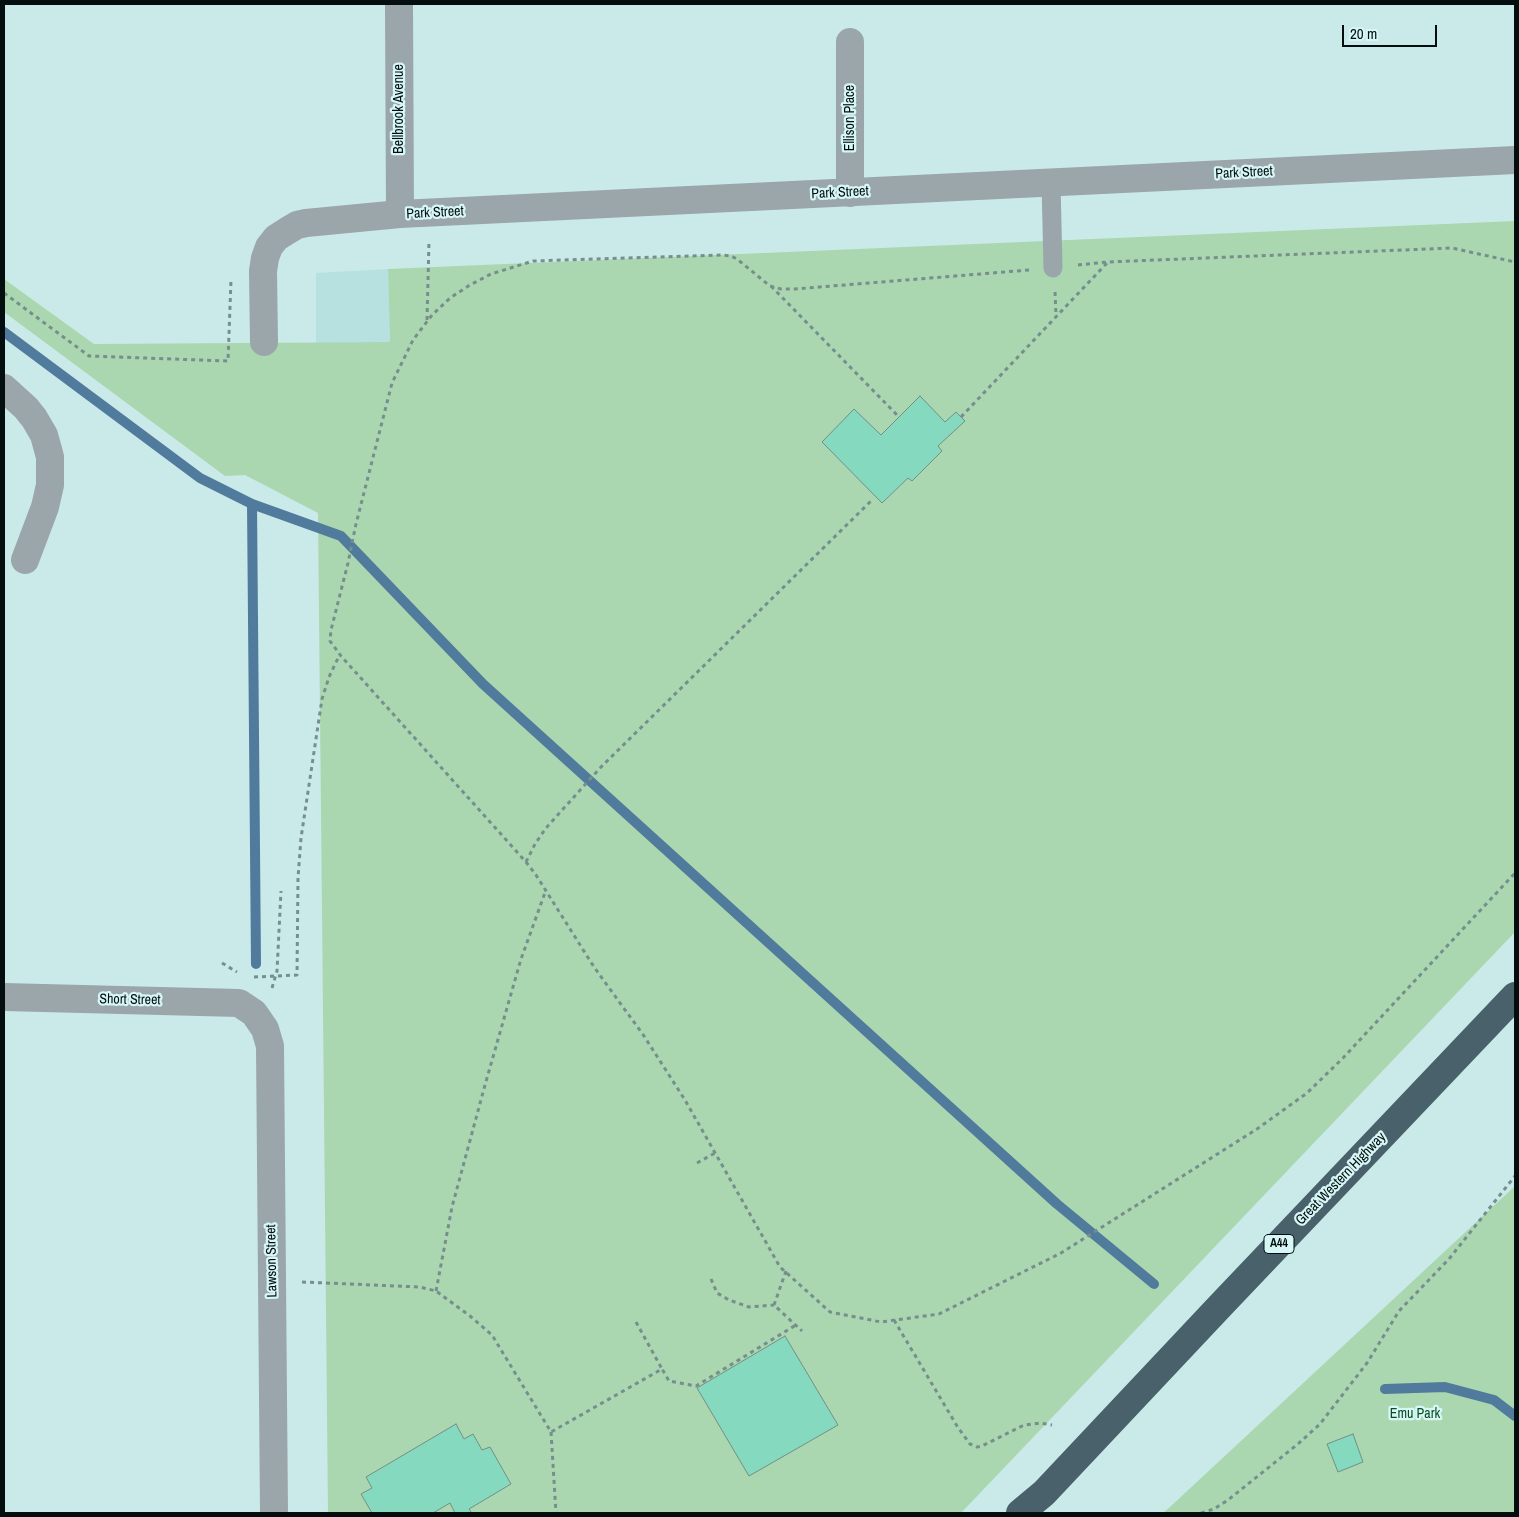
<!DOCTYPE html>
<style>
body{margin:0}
#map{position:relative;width:1519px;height:1517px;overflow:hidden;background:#caeaea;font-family:"Archivo Narrow",sans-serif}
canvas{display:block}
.frame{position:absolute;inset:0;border:5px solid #040e0e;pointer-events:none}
.scale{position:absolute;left:1342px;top:25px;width:95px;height:22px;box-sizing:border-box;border:2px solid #040e0e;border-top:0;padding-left:6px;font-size:15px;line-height:18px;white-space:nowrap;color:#040e0e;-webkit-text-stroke:4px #d7f7f7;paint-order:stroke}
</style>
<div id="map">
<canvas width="1519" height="1517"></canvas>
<div class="frame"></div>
<div class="scale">20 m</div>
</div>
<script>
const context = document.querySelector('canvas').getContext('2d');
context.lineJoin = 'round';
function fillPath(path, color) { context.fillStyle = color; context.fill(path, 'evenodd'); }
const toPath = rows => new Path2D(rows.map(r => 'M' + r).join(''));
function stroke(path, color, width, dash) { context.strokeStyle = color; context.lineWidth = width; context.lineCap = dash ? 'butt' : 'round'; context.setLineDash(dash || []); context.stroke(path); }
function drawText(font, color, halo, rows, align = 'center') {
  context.font = font + ' "Archivo Narrow",sans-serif'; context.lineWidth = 4.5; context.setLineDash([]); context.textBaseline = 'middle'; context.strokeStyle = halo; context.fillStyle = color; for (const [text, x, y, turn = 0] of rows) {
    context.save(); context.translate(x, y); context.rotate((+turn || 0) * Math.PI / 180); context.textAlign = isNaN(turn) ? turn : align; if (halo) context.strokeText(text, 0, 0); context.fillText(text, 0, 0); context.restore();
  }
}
fillPath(toPath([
 [388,269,390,342,316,344,316,273]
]), '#b7e0e0');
fillPath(toPath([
 [1515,221,1515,932,961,1513,328,1513,318,513,245,475,225,476,4,312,4,279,94,344,390,342,388,269],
 [1515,1186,1515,1513,1163,1513,1171,1506]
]), '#aad7b0');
stroke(toPath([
 [4,332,200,478,252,504,341,536,483,684,1057,1204,1154,1284],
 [252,504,256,964],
 [1385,1389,1445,1387,1494,1400,1515,1416]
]), '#507b9c', 10);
const building = toPath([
 [920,396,945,422,956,412,965,421,938,446,942,451,912,481,908,478,882,503,822,442,854,409,881,435,920,396],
 [785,1336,838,1425,749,1476,697,1388,785,1336],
 [456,1424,464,1439,473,1434,482,1450,490,1447,511,1484,469,1509,471,1512,470,1513,455,1513,450,1503,433,1513,372,1513,361,1494,372,1488,366,1477,456,1424],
 [1353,1434,1363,1462,1338,1472,1327,1444,1353,1434]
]);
fillPath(building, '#84d9bf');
stroke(building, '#758f86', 1);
stroke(toPath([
 [1078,265,1107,262,1452,248,1515,262],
 [1029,270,795,289,781,289,770,286,737,259,731,256,721,255,533,261,491,274,470,285,450,298,432,315,413,340,392,383,356,524,348,563,331,630,330,641,341,656,526,862,536,875,594,967,644,1036,685,1100,780,1267,830,1312,881,1322,939,1314,1061,1253,1257,1129,1307,1093,1343,1058,1515,873],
 [771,286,899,417],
 [1055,292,1056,315],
 [4,293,89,356,228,361,231,280],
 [427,320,429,241],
 [961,417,1107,263],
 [526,862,535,844,546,828,600,768,872,500],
 [222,963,237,972],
 [254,977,297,975,298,878,301,838,322,699,329,677,340,654],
 [272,988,277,971,281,891],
 [697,1163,715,1153],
 [786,1271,774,1305,802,1331],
 [711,1279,717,1293,729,1300,749,1307,774,1305],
 [302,1282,420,1287,436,1291,470,1316,492,1335,551,1432,662,1369,669,1381,696,1386,796,1325],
 [436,1291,452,1207,485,1085,521,959,546,890],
 [894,1320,957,1426,970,1444,977,1447,982,1446,1024,1425,1040,1423,1052,1425],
 [636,1322,662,1369],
 [551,1432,556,1513],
 [1201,1513,1214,1509,1228,1500,1298,1444,1320,1424,1367,1363,1399,1311,1449,1259,1515,1176]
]), '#778e8e', 3, [4, 4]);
stroke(toPath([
 [1051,182,1053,268]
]), '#9aa6aa', 19);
stroke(toPath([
 [399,4,400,214],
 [850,193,850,42],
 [264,342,263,271,265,258,269,247,276,238,287,231,297,225,306,223,400,214,1515,160],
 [4,388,26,408,34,418,44,435,50,457,50,485,45,507,25,560],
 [4,997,239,1003,254,1013,265,1029,270,1046,274,1513]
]), '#9aa6aa', 28);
stroke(toPath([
 [1020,1513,1044,1493,1220,1306,1515,996]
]), '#48616a', 28);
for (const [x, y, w] of [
 [1279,1244,30]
]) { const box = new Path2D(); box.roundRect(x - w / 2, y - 9.5, w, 19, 4); context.fillStyle = '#d7f7f7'; context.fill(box); stroke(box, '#040e0e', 1); }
drawText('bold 12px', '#040e0e', null, [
 ["A44",1279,1244]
]);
drawText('14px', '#040e0e', '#d7f7f7', [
 ["Bellbrook Avenue",399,109,-90],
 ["Ellison Place",850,118,-90],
 ["Park Street",1244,173,-3],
 ["Park Street",840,193,-3],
 ["Park Street",435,213,-3],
 ["Short Street",130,1000,1],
 ["Great Western Highway",1341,1179,-46],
 ["Lawson Street",272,1261,-91]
]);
drawText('14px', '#0b4c1f', '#d7f7f7', [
 ["Emu Park",1415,1414]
]);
</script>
